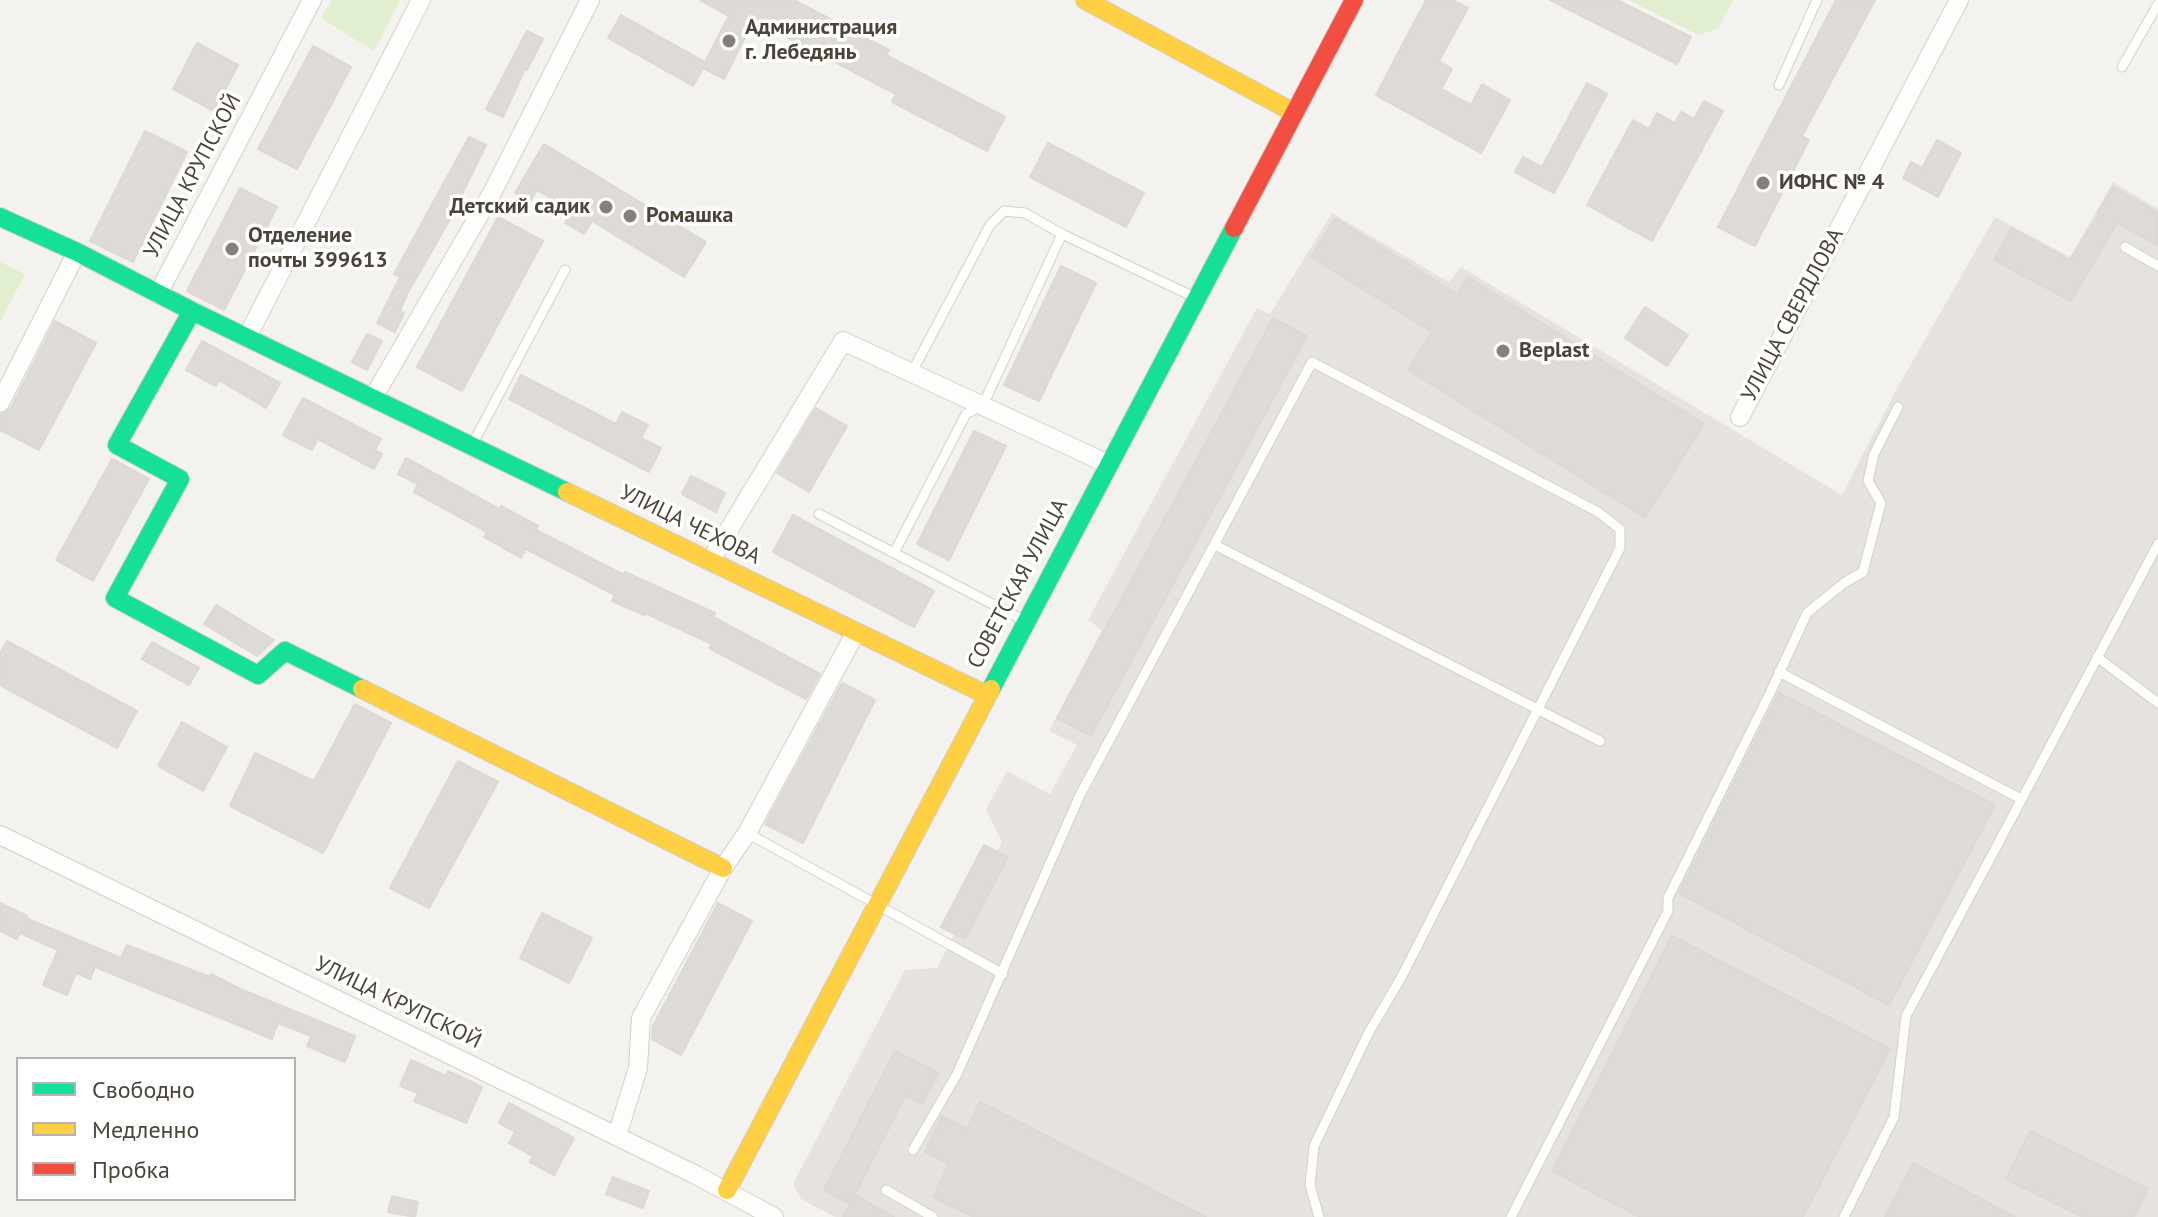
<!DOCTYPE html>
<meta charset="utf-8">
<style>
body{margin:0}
#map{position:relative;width:2158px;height:1217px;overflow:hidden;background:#f4f2ee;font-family:"PT Sans",sans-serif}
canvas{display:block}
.legend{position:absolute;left:16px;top:1057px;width:280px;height:144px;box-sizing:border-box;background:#fff;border:2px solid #b7b4b0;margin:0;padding:10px 14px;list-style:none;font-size:24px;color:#4b4439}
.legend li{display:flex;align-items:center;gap:16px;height:40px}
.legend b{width:40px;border:2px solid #b7b4b0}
</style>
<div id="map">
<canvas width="2158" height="1217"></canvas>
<ul class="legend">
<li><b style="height:10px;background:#16e098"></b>Свободно</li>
<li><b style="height:10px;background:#ffcf43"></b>Медленно</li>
<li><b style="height:10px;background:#f24e42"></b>Пробка</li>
</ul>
</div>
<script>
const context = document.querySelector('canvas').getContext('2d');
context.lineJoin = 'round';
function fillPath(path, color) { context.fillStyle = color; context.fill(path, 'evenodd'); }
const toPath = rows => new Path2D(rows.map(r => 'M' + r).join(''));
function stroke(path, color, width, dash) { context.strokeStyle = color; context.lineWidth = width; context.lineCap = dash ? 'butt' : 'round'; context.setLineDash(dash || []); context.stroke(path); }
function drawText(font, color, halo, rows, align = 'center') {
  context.font = font + ' "PT Sans",sans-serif'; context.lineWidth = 7; context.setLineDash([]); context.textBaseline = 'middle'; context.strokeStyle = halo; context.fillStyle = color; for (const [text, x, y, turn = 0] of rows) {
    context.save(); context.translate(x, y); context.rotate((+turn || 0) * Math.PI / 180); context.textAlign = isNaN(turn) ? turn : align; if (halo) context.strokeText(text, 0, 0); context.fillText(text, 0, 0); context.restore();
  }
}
fillPath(toPath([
 [2113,182,2158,209,2158,1217,835,1217,801,1199,793,1184,905,970,937,968,1002,842,986,810,1007,771,1050,794,1077,745,1049,731,1102,630,1088,620,1257,308,1270,314,1332,213,1449,282,1461,267,1842,495,1895,392,1995,217,2070,257]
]), '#e6e2de');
fillPath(toPath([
 [332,0,400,0,374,51,321,18],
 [1629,0,1733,0,1718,29,1698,35],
 [0,262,25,274,0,322]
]), '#e1eecf');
const building = toPath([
 [700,0,794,0,889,50,886,55,1005,117,987,151,892,102,896,94,754,20,724,79,703,68,693,86,608,38,621,15,705,62,729,16,700,0],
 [1426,0,1452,0,1468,8,1439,61,1452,69,1441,89,1471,105,1482,84,1510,100,1481,153,1376,95,1426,0],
 [1550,0,1617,0,1691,37,1677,64,1550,0],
 [1836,0,1875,0,1802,136,1809,140,1755,246,1718,227,1836,0],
 [527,31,543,39,527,70,525,69,503,117,486,109,527,31],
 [197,43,238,65,214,111,173,89,197,43],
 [313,46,351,67,297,169,258,149,313,46],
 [1587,83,1607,94,1554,193,1515,172,1523,157,1542,167,1587,83],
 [1704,101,1723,111,1652,241,1587,205,1633,120,1649,129,1657,113,1675,123,1681,112,1694,119,1704,101],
 [145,131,187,152,133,262,90,241,145,131],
 [469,137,486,145,449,221,407,294,400,311,404,313,395,332,377,323,400,277,394,274,469,137],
 [1937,140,1961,153,1938,197,1903,178,1911,162,1922,168,1937,140],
 [1048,143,1144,193,1126,227,1030,177,1048,143],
 [544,144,706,242,684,277,592,221,584,234,565,223,572,211,537,190,530,202,515,193,544,144],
 [2113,187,2158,213,2158,246,2117,223,2071,301,1994,260,2011,228,2070,260,2100,213,2098,212,2113,187],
 [240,188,277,207,224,310,187,291,240,188],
 [498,217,543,241,462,391,417,367,498,217],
 [1335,218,1457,294,1468,277,1704,424,1645,518,1408,370,1432,332,1311,257,1335,218],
 [1061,266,1096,283,1039,401,1004,385,1061,266],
 [1645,307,1688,335,1667,366,1625,338,1645,307],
 [1273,318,1307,336,1091,736,1057,718,1273,318],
 [55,321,96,343,39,450,0,430,0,415,11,408,55,321],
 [367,334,382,341,367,370,352,362,367,334],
 [202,341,280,383,266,408,219,380,216,386,186,370,202,341],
 [521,375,616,424,622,412,648,425,641,438,661,448,649,472,509,399,521,375],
 [303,398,381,439,375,450,382,454,374,469,318,439,312,450,283,435,303,398],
 [816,408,847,426,809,492,777,473,816,408],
 [974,431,1006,446,949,560,917,544,974,431],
 [406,458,499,509,501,506,538,526,536,530,624,575,625,572,715,613,713,617,820,674,806,699,709,648,712,644,645,613,644,615,612,601,615,595,526,549,521,558,484,537,487,532,414,492,418,484,398,474,406,458],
 [112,459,149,479,93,581,56,560,112,459],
 [691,476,725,493,716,512,682,494,691,476],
 [793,515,934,591,914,627,773,552,793,515],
 [216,605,274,640,257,656,204,624,216,605],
 [7,641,137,711,117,748,0,685,0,653,7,641],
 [152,642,199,668,189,685,142,659,152,642],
 [842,683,875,700,803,843,765,824,842,683],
 [1779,693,1995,805,1889,1005,1679,893,1779,693],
 [355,704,391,723,323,853,230,806,255,753,314,781,355,704],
 [182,722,227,747,203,791,158,766,182,722],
 [458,761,498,782,429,908,390,888,458,761],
 [984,845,1008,857,965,939,941,927,984,845],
 [0,903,27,916,26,918,121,958,127,945,210,977,211,974,238,988,355,1036,345,1062,307,1046,311,1036,278,1023,272,1039,95,967,90,979,76,973,67,995,43,985,58,950,20,933,17,939,0,931,0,903],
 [718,903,752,921,681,1055,652,1039,653,1026,718,903],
 [542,913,592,938,569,983,520,958,542,913],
 [1672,936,1890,1049,1803,1217,1640,1217,1552,1171,1672,936],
 [895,1051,938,1073,922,1104,905,1096,850,1204,824,1190,895,1051],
 [411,1060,446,1076,448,1071,482,1087,466,1123,414,1101,418,1093,400,1086,411,1060],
 [980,1102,1206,1217,973,1217,933,1197,949,1164,925,1152,942,1116,967,1129,980,1102],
 [509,1103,574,1138,554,1175,530,1162,533,1156,509,1143,515,1132,499,1123,509,1103],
 [2030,1131,2148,1189,2134,1217,2083,1217,2006,1179,2030,1131],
 [1913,1163,2015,1217,1885,1217,1913,1163],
 [613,1177,649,1191,643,1208,606,1194,613,1177],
 [855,1195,894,1217,843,1217,855,1195],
 [392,1196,418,1202,415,1217,388,1212,392,1196]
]);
fillPath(building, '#dedbd6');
stroke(building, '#dcd9d4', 2);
const lane = toPath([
 [2122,67,2158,4],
 [1779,85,1817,0],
 [2125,247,2158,266],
 [912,372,990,225,1004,211,1025,213,1062,234,1196,298],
 [473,443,565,270],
 [819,514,1025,621],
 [1215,545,1600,741],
 [894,553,966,414,983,405,1062,234],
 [2097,657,2158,703],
 [1779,672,2021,799],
 [747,833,1003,974],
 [913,1150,957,1074,1080,795,1312,362,1598,512,1620,529,1620,548,1402,976,1369,1032,1314,1146,1310,1185,1319,1217],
 [886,1190,933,1217],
 [1511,1217,1668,911,1668,898,1772,689,1807,613,1844,583,1863,572,1881,503,1868,481,1874,454,1898,407],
 [1844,1217,1894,1117,1906,1016,2158,544]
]);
const street = toPath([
 [158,294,312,0],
 [247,337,421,0],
 [373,398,493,191,590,0],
 [0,403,77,252],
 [1740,417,1959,0],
 [710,561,843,341,1108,464],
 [0,835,696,1175,774,1217],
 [617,1136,638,1068,641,1018,723,868,747,833,856,632]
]);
const fast = toPath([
 [0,217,77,252,192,311,567,492],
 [192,311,117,445,180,479,115,598,258,675,285,651,362,689],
 [991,689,1234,228]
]);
const slow = toPath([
 [1085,0,1293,112],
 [567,492,987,695],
 [362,689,723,868],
 [727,1190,991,689]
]);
const jam = toPath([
 [1234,228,1354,0]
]);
stroke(lane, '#d2d0cb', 11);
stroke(street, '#d2d0cb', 20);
stroke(fast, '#d3cfc5', 20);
stroke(slow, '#d3cfc5', 20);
stroke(jam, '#d3cfc5', 20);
stroke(lane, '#fdfdfc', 9);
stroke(street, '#fdfdfc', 18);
stroke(fast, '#16e098', 18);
stroke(slow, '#ffcf43', 18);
stroke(jam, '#f24e42', 18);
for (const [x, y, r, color] of [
 [729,41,8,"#868178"],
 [1763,183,8,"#868178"],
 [606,207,8,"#868178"],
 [630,216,8,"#868178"],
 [232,249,8,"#868178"],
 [1503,351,8,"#868178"]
]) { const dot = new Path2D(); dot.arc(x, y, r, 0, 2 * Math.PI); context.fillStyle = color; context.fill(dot); stroke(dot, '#fff', 3); }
drawText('bold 22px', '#4b4439', '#fff', [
 ["Администрация",745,28],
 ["г. Лебедянь",745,53],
 ["ИФНС № 4",1779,183],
 ["Детский садик",590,207,"right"],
 ["Ромашка",646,216],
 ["Отделение",248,236],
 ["почты 399613",248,261],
 ["Beplast",1519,351]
], 'left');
drawText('22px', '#4b4439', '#fff', [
 ["УЛИЦА КРУПСКОЙ",193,176,-62],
 ["УЛИЦА СВЕРДЛОВА",1793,315,-62],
 ["УЛИЦА ЧЕХОВА",690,525,26],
 ["СОВЕТСКАЯ УЛИЦА",1018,584,-62],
 ["УЛИЦА КРУПСКОЙ",398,1003,26]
]);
</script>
